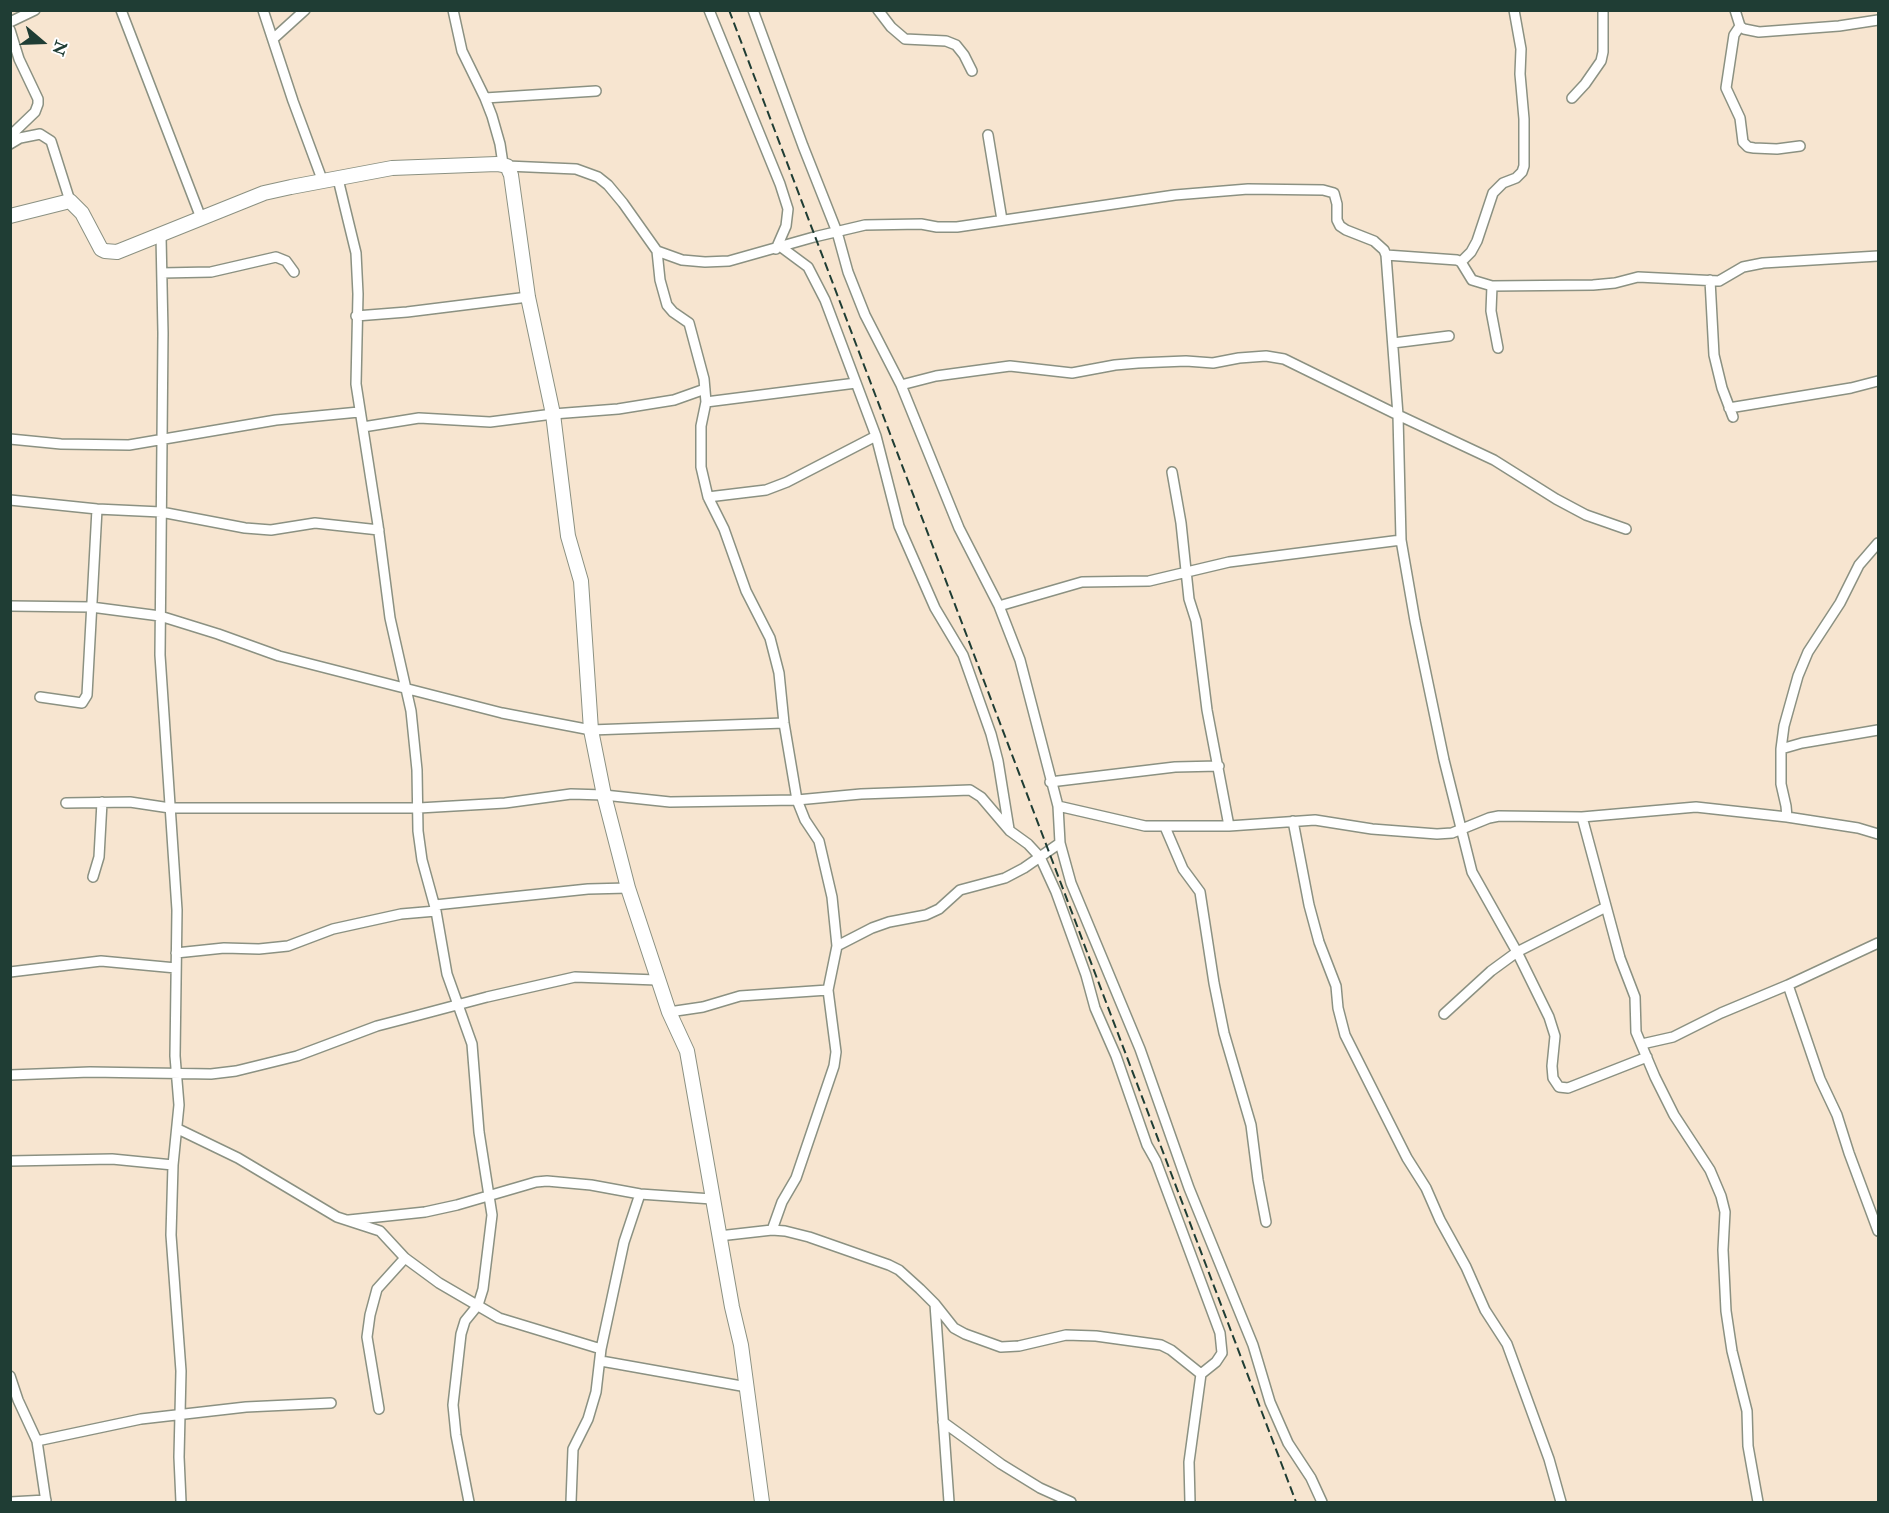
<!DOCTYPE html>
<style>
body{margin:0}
#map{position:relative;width:1889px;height:1513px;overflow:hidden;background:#f7e5d0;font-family:"IM FELL Double Pica",serif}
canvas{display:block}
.frame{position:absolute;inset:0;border:12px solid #1f3d34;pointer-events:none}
.north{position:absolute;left:12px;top:12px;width:60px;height:60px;-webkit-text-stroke:4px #fff;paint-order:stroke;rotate:109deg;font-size:16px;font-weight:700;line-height:24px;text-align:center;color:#1f3d34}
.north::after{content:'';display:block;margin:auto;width:21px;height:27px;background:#1f3d34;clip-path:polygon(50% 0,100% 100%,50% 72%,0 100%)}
</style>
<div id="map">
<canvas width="1889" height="1513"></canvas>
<div class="frame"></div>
<div class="north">N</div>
</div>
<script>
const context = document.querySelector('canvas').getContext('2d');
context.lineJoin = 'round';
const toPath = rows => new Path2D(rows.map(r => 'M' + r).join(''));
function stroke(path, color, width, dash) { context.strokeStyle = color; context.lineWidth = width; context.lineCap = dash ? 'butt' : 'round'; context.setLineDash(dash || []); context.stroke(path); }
const street = toPath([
 [121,10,201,218],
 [263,10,293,101,323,182],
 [453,10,462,51,485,98,492,116,500,144,503,164],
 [709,10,780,184,788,209,786,226,776,249],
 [753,10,803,146,837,232,848,272,865,315,901,385,959,528,999,606,1020,660,1058,806,1060,843,1071,883,1140,1049,1189,1188,1253,1345,1270,1402,1288,1443,1311,1478,1322,1502],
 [878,10,891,27,905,39,946,41,956,45,964,55,972,71],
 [1735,10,1740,26,1744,29,1759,32,1839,26,1878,20],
 [10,22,35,10],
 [1740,26,1734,35,1726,88,1740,118,1743,142,1748,147,1754,148,1777,149,1800,146],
 [10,30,19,59,38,99,38,104,35,112,10,136],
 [273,39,305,10],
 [485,98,596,91],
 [1572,98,1585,84,1601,61,1603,52,1603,10],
 [988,135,1002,220],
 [10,144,20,138,40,134,51,141,70,201],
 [507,166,576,169,598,177,608,185,623,203,657,251,682,260,705,262,729,261,814,237,865,225,921,224,937,227,957,227,1175,195,1248,189,1323,190,1334,193,1337,204,1337,220,1340,226,1346,230,1374,241,1384,250,1386,255,1398,415,1401,540,1415,621,1444,760,1472,872,1517,952,1549,1017,1555,1036,1552,1066,1553,1078,1559,1087,1568,1088,1647,1057],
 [338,179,356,253,358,294,356,384,378,525,390,618,411,711,417,770,418,831,422,860,436,911,447,974,472,1044,479,1132,492,1215,483,1289,478,1305,465,1321,461,1334,453,1405,456,1435,469,1502],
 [161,236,163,333,160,655,177,910,175,1056,179,1105,173,1165,171,1235,181,1371,179,1457,181,1502],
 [781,247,808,267,825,300,876,436,899,526,935,608,963,655,991,734,998,761,1009,829],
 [657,251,660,280,667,305,673,312,689,323,704,379,706,402,701,426,701,467,708,497,724,529,746,591,770,638,779,673,784,723,797,800,805,820,819,841,832,897,837,946,828,990,836,1052,834,1066,796,1178,782,1202,772,1230],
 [1386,255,1457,260,1461,262,1472,280,1492,286,1593,285,1615,283,1638,277,1719,281,1743,267,1763,263,1878,256],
 [1461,262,1471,252,1477,241,1493,193,1503,183,1516,178,1522,172,1524,166,1524,119,1520,74,1521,49,1514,10],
 [162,273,211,272,276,257,286,261,294,272],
 [1710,280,1714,355,1722,388,1733,417],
 [1492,286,1491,311,1498,348],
 [356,316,407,312,528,297],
 [1393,343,1449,336],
 [901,385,936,376,1010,366,1072,373,1115,365,1138,363,1186,361,1213,363,1239,358,1266,356,1284,359,1398,415,1494,460,1556,499,1586,515,1626,529],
 [706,402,856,383],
 [1729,408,1851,388,1878,381],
 [363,427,419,418,490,422,553,414,618,409,674,400,705,389],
 [10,439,61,444,129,445,276,420,359,412],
 [1172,472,1181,523,1189,599,1196,621,1207,710,1229,826],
 [708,497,766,490,787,482,876,436],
 [10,500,97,509,161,512,245,528,271,530,315,523,379,530],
 [10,606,91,607,160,616,218,634,279,656,502,713,591,730,784,723],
 [999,606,1082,582,1149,581,1229,562,1401,540],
 [40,697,82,703,87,695,97,509],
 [1781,749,1802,743,1878,730],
 [1050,782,1175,767,1219,766],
 [66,803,130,802,170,808,419,808,505,803,571,794,604,795,670,802,797,800,861,794,970,790,981,797,1010,831,1028,844,1040,857,1056,892,1086,975,1095,1008,1116,1056,1147,1145,1156,1161,1220,1333,1222,1353,1216,1362,1201,1374],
 [1058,806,1145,826,1229,826,1315,820,1372,829,1437,834,1452,833,1489,818,1499,816,1582,817,1696,807,1787,817,1858,828,1878,834],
 [1582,817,1620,958,1635,997,1636,1032,1655,1077,1674,1115,1710,1170,1721,1196,1725,1212,1723,1250,1726,1311,1732,1351,1747,1411,1748,1446,1758,1502],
 [1787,817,1786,806,1781,784,1781,749,1784,726,1798,676,1808,652,1840,603,1859,565,1878,543],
 [1293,821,1309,905,1319,942,1336,986,1338,1008,1345,1035,1407,1158,1426,1188,1440,1220,1466,1267,1485,1310,1507,1344,1549,1459,1561,1502],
 [1165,827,1183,869,1200,892,1214,983,1224,1033,1251,1125,1258,1180,1266,1222],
 [93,877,99,857,102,802],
 [435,905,588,889,628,888],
 [837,946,872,928,889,922,926,915,939,909,960,890,1005,878,1024,868,1060,843],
 [176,953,224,948,259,949,288,946,333,929,401,914,436,911],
 [10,972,101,961,176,968],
 [1788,985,1820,1079,1837,1115,1849,1153,1878,1231],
 [669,1012,703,1007,740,996,828,990],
 [1444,1014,1491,971,1517,952,1606,907],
 [1642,1044,1673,1037,1721,1013,1788,985,1878,943],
 [10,1075,90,1072,211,1074,236,1071,297,1056,377,1026,404,1019,487,997,575,977,657,980],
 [178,1129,238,1158,337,1217,380,1231,405,1258,439,1283,499,1318,601,1349],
 [10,1161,112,1159,173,1165],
 [349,1220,425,1212,457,1205,536,1182,547,1181,591,1185,640,1194,712,1199],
 [719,1236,772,1230,785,1231,809,1237,889,1265,899,1270,920,1289,935,1304,954,1328,965,1334,1001,1347,1019,1346,1066,1335,1096,1336,1161,1345,1171,1350,1201,1374,1189,1462,1190,1502],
 [935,1304,949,1502],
 [601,1361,747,1387],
 [10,1376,18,1400,37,1441,46,1502],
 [379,1409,367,1337,370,1315,377,1289,405,1258],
 [943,1422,1001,1464,1040,1488,1071,1502],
 [37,1441,141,1419,246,1407,331,1403],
 [10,1502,46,1500],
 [571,1502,573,1449,588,1419,596,1392,601,1349,624,1242,640,1194]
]);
const secondary = toPath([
 [10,216,70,201,82,213,101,249,105,251,117,252,264,193,291,187,392,168,497,164,507,166,511,175,528,297,553,414,568,536,581,581,591,730,604,795,628,888,669,1012,687,1051,732,1307,741,1345,762,1502]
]);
stroke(street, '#8b9182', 12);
stroke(secondary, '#8b9182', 16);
stroke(street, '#fff', 9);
stroke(secondary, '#fff', 14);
stroke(toPath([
 [729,10,1296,1502]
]), '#1f3d34', 2, [9, 4.5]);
</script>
